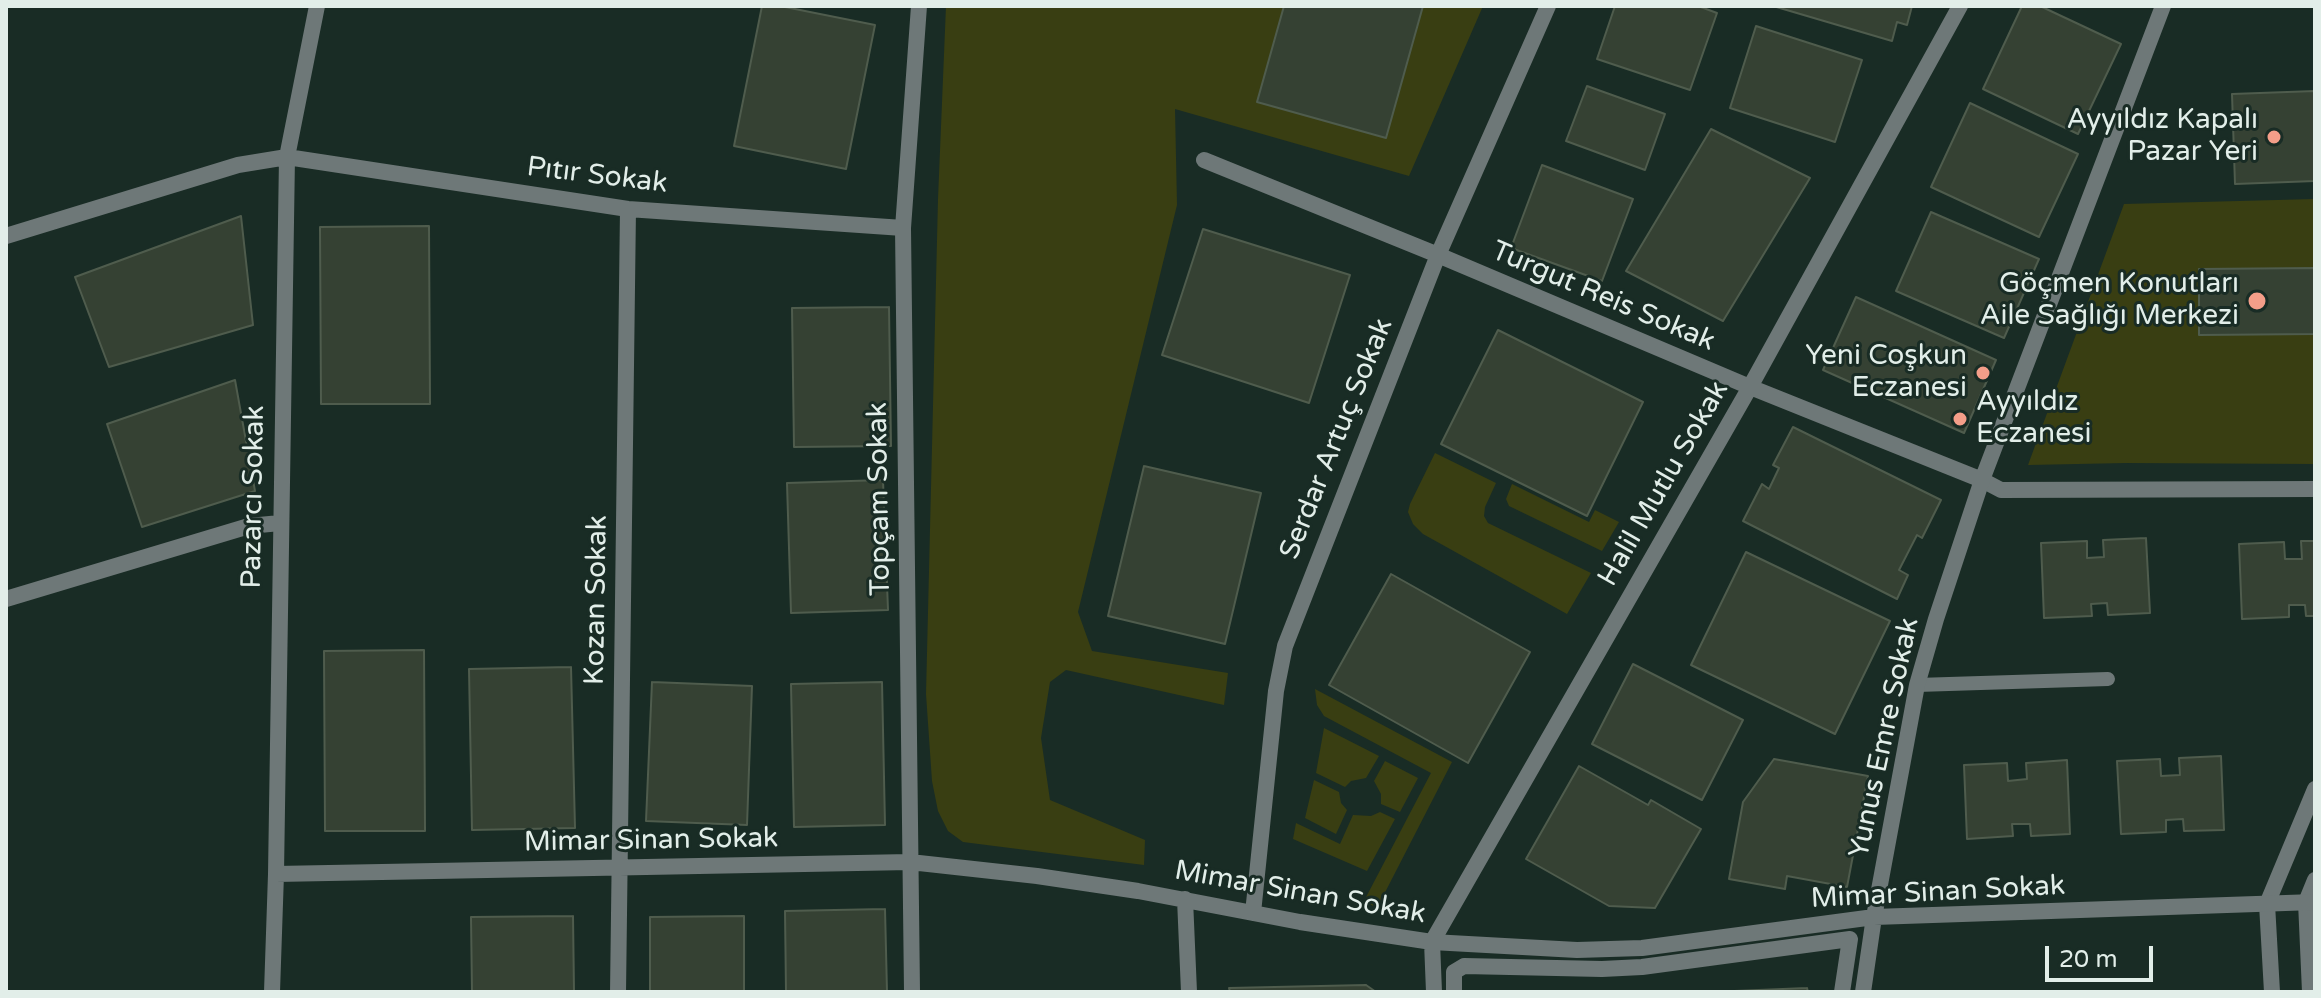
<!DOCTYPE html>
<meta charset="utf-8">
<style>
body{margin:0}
#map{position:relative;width:2321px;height:998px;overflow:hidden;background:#192c25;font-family:"Varela Round",sans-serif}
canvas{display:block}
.frame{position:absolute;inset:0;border:8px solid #e2eee9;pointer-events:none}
.scale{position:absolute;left:2045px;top:946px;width:108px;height:36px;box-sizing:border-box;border:4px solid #e2eee9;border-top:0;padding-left:10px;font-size:24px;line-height:28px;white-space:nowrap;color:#e2eee9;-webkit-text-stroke:6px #192c25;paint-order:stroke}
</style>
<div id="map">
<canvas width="2321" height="998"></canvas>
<div class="frame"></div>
<div class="scale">20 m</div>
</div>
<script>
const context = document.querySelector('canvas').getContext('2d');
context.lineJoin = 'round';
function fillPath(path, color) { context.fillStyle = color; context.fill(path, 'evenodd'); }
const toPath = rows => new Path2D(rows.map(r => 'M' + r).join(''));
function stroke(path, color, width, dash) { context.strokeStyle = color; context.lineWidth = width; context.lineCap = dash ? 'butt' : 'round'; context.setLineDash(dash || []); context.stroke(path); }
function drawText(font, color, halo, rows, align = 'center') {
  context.font = font + ' "Varela Round",sans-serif'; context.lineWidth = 6; context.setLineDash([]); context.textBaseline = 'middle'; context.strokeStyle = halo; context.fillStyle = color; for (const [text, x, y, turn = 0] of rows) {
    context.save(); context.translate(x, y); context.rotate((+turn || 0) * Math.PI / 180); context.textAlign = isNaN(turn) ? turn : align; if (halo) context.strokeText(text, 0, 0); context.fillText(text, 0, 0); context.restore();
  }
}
fillPath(toPath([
 [946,6,1483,6,1409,176,1175,109,1177,205,1078,612,1092,651,1228,673,1224,705,1066,670,1050,682,1041,738,1050,800,1145,840,1144,865,963,842,948,831,938,811,932,781,926,694,938,199],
 [2315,199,2315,464,2126,463,2028,465,2124,204],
 [1435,453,1496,483,1485,507,1484,516,1488,523,1591,573,1567,614,1423,534,1413,524,1408,512,1410,504],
 [1512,484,1589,522,1595,510,1619,522,1602,551,1509,506,1506,499],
 [1315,689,1452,762,1377,908,1364,901,1431,773,1324,716,1317,705],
 [1324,728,1379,756,1366,778,1351,781,1345,787,1316,773],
 [1385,761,1418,778,1400,812,1381,804,1381,794,1374,781],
 [1314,780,1339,792,1341,803,1347,810,1336,834,1305,818],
 [1380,812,1395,819,1367,871,1293,839,1296,823,1340,844,1353,815,1371,816]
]), '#393e12');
const building = toPath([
 [762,6,780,6,875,25,846,169,734,146,762,6],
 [1284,6,1423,6,1386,138,1257,102,1284,6],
 [1615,6,1698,6,1717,13,1690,90,1597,59,1615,6],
 [1773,6,1912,6,1907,25,1897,22,1892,41,1773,6],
 [2022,6,2040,6,2121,44,2078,134,1983,89,2022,6],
 [1756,26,1862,60,1835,142,1730,108,1756,26],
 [1587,86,1665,114,1645,170,1566,141,1587,86],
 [2315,91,2315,181,2235,184,2232,94,2315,91],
 [1970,103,2078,154,2039,237,1931,187,1970,103],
 [1711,129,1810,178,1723,321,1626,271,1711,129],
 [1542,165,1633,199,1602,281,1511,248,1542,165],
 [1931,212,2039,259,2004,338,1896,291,1931,212],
 [241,216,253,325,109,367,75,277,241,216],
 [429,226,430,404,321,404,320,227,429,226],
 [1203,229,1350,275,1309,403,1162,355,1203,229],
 [2315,268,2315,334,2199,335,2199,269,2315,268],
 [1856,297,1996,360,1964,433,1823,370,1856,297],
 [889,307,891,446,794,447,792,308,889,307],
 [1498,330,1643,402,1587,516,1441,444,1498,330],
 [235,380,255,491,142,527,107,424,235,380],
 [1793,427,1941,500,1922,538,1917,535,1899,570,1908,575,1897,599,1743,521,1762,484,1769,489,1779,468,1773,465,1793,427],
 [1144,466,1261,493,1225,644,1108,616,1144,466],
 [883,480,888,610,791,613,787,483,883,480],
 [2146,538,2150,613,2108,615,2107,603,2091,604,2092,616,2044,618,2041,543,2087,541,2087,558,2104,557,2103,540,2146,538],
 [2301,541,2315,541,2315,616,2306,616,2305,605,2289,605,2289,617,2242,619,2239,544,2284,542,2285,559,2302,559,2301,541],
 [1746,552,1890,621,1835,734,1691,665,1746,552],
 [1391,574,1530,652,1468,763,1329,685,1391,574],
 [424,650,425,831,325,831,324,651,424,650],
 [1633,664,1743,720,1702,800,1592,744,1633,664],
 [571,667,575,828,472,830,469,669,571,667],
 [652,682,752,686,747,825,646,821,652,682],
 [882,682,885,825,794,827,791,684,882,682],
 [2221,756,2224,830,2184,831,2183,819,2166,820,2166,832,2121,834,2117,761,2160,759,2161,776,2180,775,2179,758,2221,756],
 [1774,759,1868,776,1847,887,1787,876,1785,889,1729,879,1743,802,1774,759],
 [2067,760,2070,834,2031,836,2030,824,2012,824,2013,836,1967,839,1964,765,2007,763,2008,781,2027,779,2026,763,2067,760],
 [1579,766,1648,805,1651,800,1701,829,1655,908,1609,906,1526,859,1579,766],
 [885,909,887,992,786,992,785,911,885,909],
 [573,916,574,992,472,992,471,917,573,916],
 [744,916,744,992,650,992,650,917,744,916],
 [1366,985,1376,992,1230,992,1229,988,1366,985],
 [1807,988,1808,992,1710,992,1807,988]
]);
fillPath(building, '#354133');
stroke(building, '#4f5c4d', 2);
stroke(toPath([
 [1917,685,2108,679]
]), '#6e7878', 14);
stroke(toPath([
 [1982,480,2001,490,2315,489],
 [1454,992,1454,972,1464,966,1602,969,1642,967,1850,939,1842,992],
 [2272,992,2267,904,2315,789],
 [2310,992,2306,902,2315,880]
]), '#6e7878', 16);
stroke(toPath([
 [1204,160,1438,255,1750,387,1982,480],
 [6,236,238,165,287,157,628,209,903,228],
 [6,599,249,526,280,523],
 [276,874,910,862,1037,876,1138,891,1300,922,1432,942,1577,950,1642,948,1874,917,2315,902],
 [1185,899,1189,992],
 [1253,913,1276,691,1285,646,1438,255,1548,6],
 [272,992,276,874,287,157,317,6],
 [618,992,628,209],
 [912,992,903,228,919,6],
 [1434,992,1432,942,1750,387,1960,6],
 [1863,992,1874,917,1917,685,1936,619,1982,480,2163,6]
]), '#6e7878', 16);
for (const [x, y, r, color] of [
 [2274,137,8,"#f49e89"],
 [2257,301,10,"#f49e89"],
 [1983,373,8,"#f49e89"],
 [1960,419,8,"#f49e89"]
]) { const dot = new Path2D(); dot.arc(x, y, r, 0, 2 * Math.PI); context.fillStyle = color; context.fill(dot); stroke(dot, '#192c25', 3); }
drawText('28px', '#e2eee9', '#192c25', [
 ["Ayyıldız Kapalı",2258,121],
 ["Pazar Yeri",2258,153],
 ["Göçmen Konutları",2239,285],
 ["Aile Sağlığı Merkezi",2239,317],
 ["Yeni Coşkun",1967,357],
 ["Eczanesi",1967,389],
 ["Ayyıldız",1976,403,"left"],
 ["Eczanesi",1976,435,"left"]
], 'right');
drawText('28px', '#e2eee9', '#192c25', [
 ["Pıtır Sokak",597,176,7],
 ["Turgut Reis Sokak",1603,297,23],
 ["Serdar Artuç Sokak",1337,439,-68],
 ["Halil Mutlu Sokak",1664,484,-60],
 ["Pazarcı Sokak",254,497,-89],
 ["Topçam Sokak",880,499,-91],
 ["Kozan Sokak",597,600,-89],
 ["Yunus Emre Sokak",1885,738,-78],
 ["Mimar Sinan Sokak",651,841,-1],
 ["Mimar Sinan Sokak",1300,893,10],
 ["Mimar Sinan Sokak",1938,893,-3]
]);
</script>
